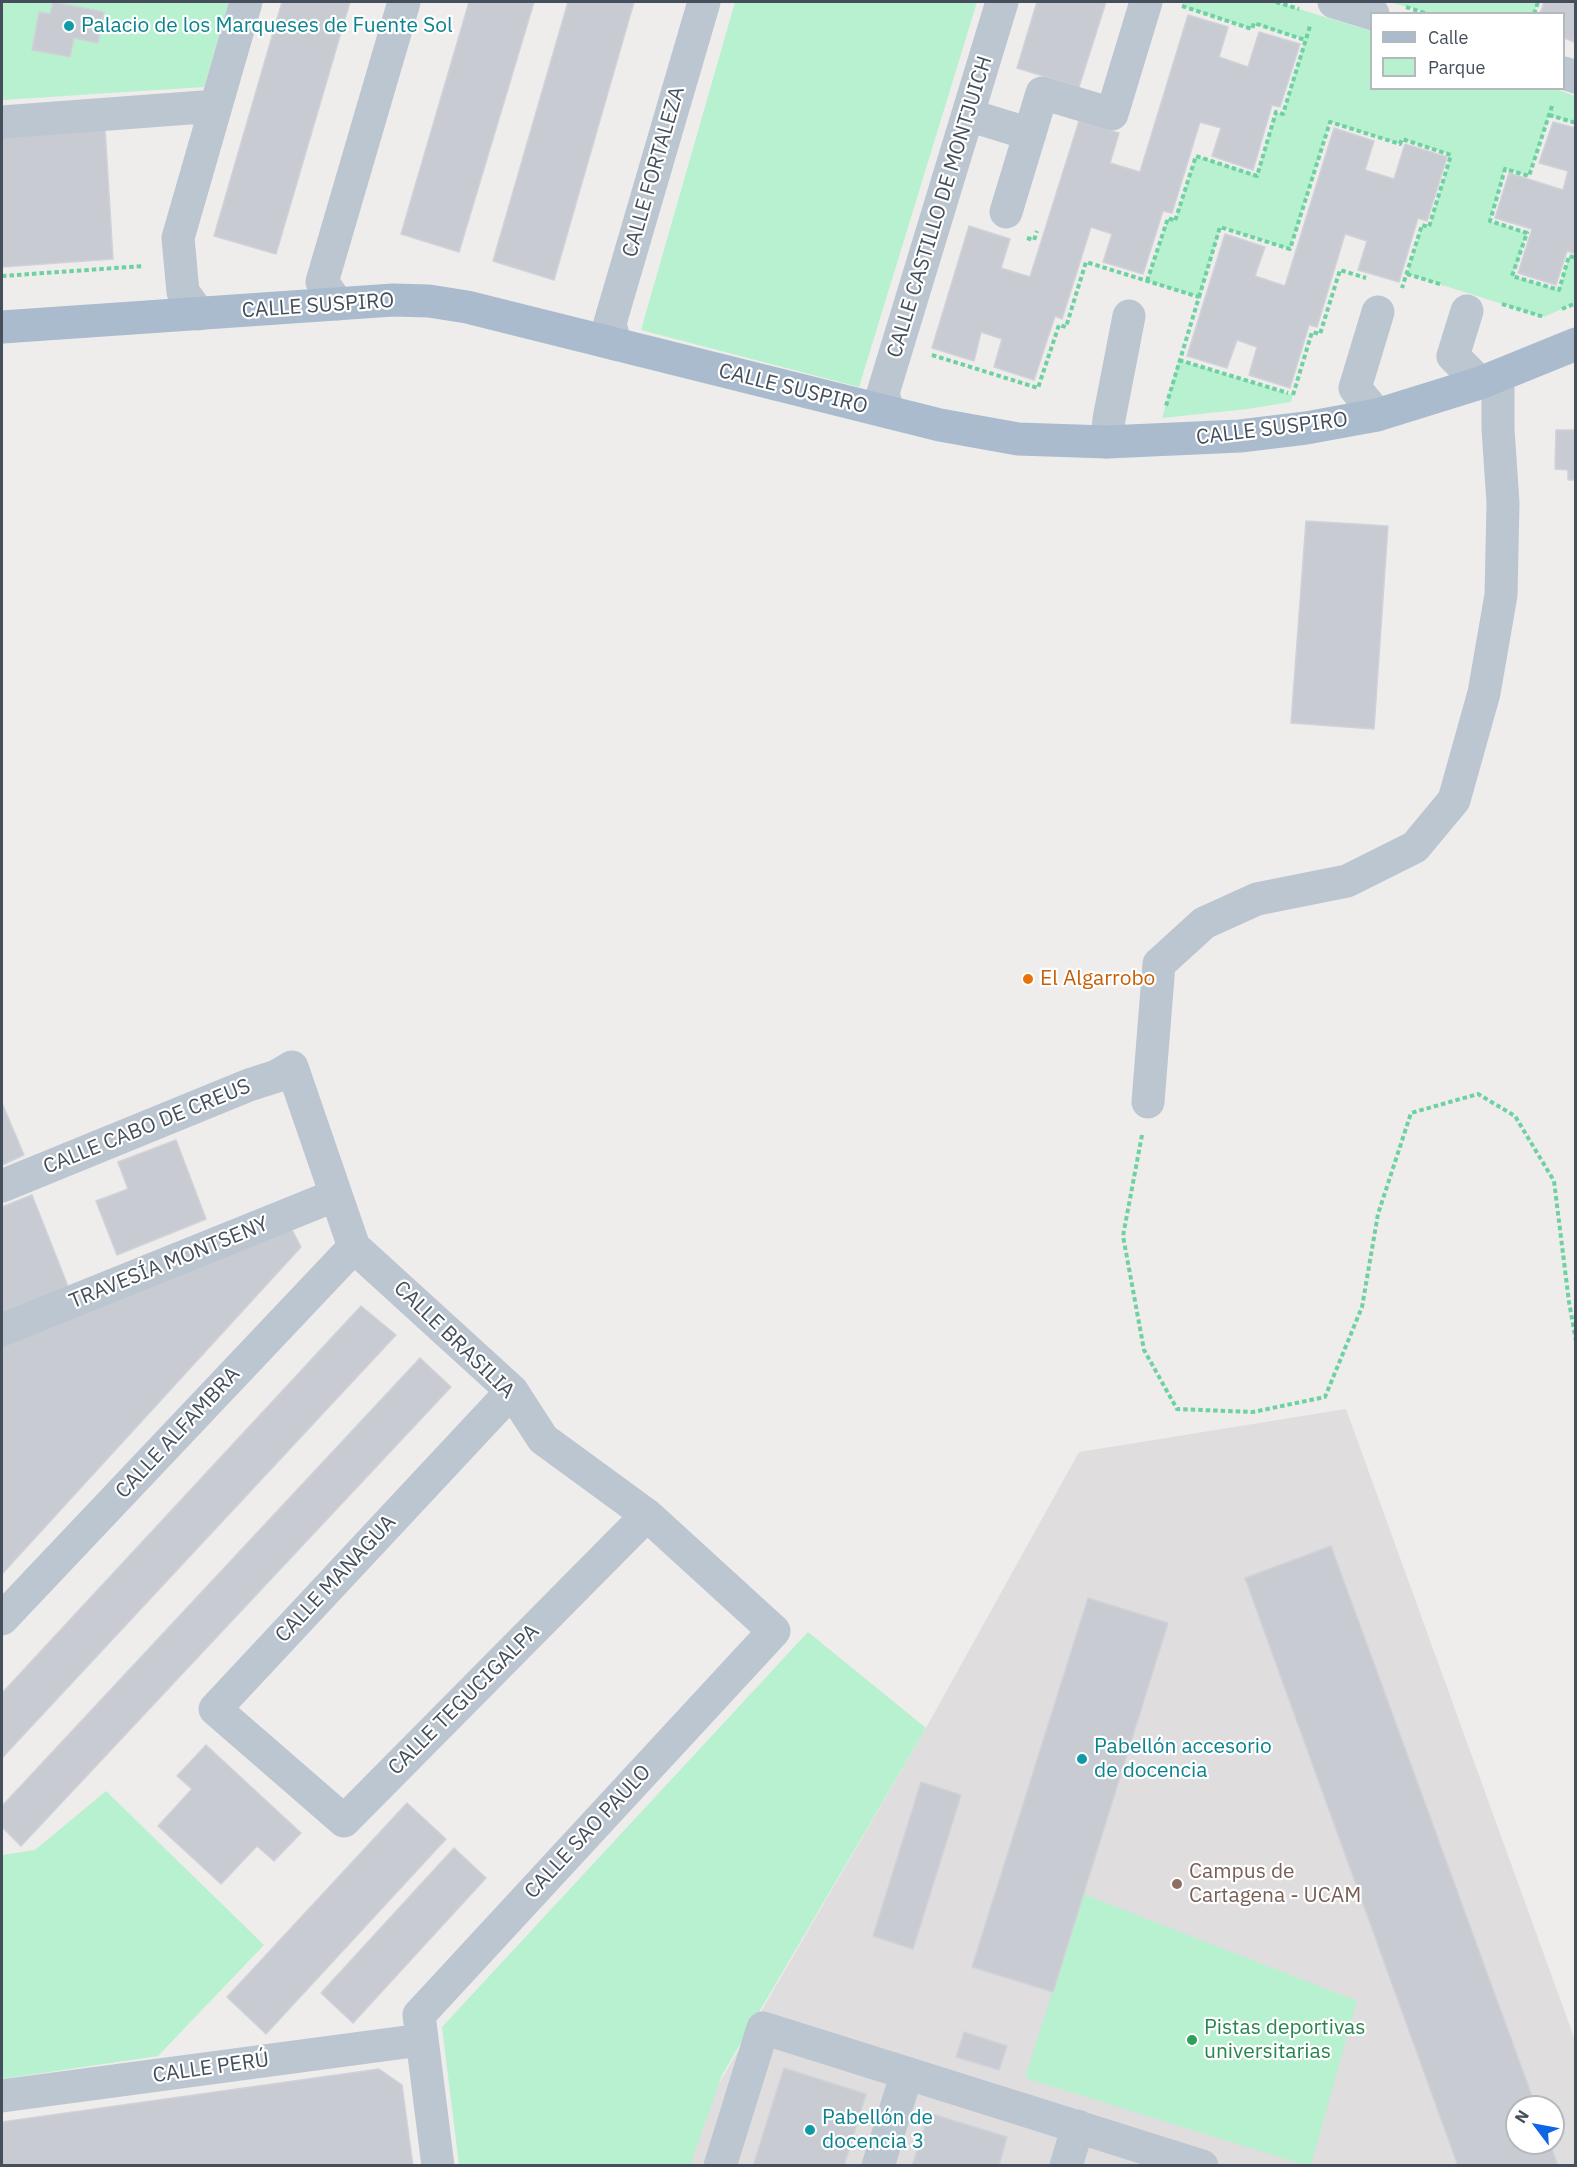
<!DOCTYPE html>
<meta charset="utf-8">
<style>
body{margin:0}
#map{position:relative;width:1577px;height:2167px;overflow:hidden;background:#efecec;font-family:"IBM Plex Sans",sans-serif}
canvas{display:block}
.frame{position:absolute;inset:0;border:3px solid #444f5b;pointer-events:none}
.legend{position:absolute;left:1370px;top:12px;width:195px;height:78px;box-sizing:border-box;background:#fff;border:2px solid #b4b9bd;margin:0;padding:8px 10px;list-style:none;font-size:18px;color:#444f5b}
.legend li{display:flex;align-items:center;gap:12px;height:30px}
.legend b{width:30px;border:2px solid #b4b9bd}
.north{position:absolute;left:1505px;top:2095px;width:60px;height:60px;box-sizing:border-box;background:#fff;border:2px solid #b4b9bd;border-radius:50%;rotate:302deg;font-size:16px;font-weight:700;line-height:24px;text-align:center;color:#444f5b}
.north::after{content:'';display:block;margin:auto;width:21px;height:27px;background:#0e66e7;clip-path:polygon(50% 0,100% 100%,50% 72%,0 100%)}
</style>
<div id="map">
<canvas width="1577" height="2167"></canvas>
<div class="frame"></div>
<ul class="legend">
<li><b style="height:8px;background:#aabbce"></b>Calle</li>
<li><b style="height:16px;background:#b7f1cf"></b>Parque</li>
</ul>
<div class="north">N</div>
</div>
<script>
const context = document.querySelector('canvas').getContext('2d');
context.lineJoin = 'round';
function fillPath(path, color) { context.fillStyle = color; context.fill(path, 'evenodd'); }
const toPath = rows => new Path2D(rows.map(r => 'M' + r).join(''));
function stroke(path, color, width, dash) { context.strokeStyle = color; context.lineWidth = width; context.lineCap = dash ? 'butt' : 'round'; context.setLineDash(dash || []); context.stroke(path); }
function drawText(font, color, halo, rows, align = 'center') {
  context.font = font + ' "IBM Plex Sans",sans-serif'; context.lineWidth = 4.5; context.setLineDash([]); context.textBaseline = 'middle'; context.strokeStyle = halo; context.fillStyle = color; for (const [text, x, y, turn = 0] of rows) {
    context.save(); context.translate(x, y); context.rotate((+turn || 0) * Math.PI / 180); context.textAlign = isNaN(turn) ? turn : align; if (halo) context.strokeText(text, 0, 0); context.fillText(text, 0, 0); context.restore();
  }
}
fillPath(toPath([
 [1346,1409,1575,2040,1575,2165,671,2166,926,1728,1079,1452],
 [1517,2107,1553,2107,1553,2143,1517,2143]
]), '#e0ddde');
fillPath(toPath([
 [2,2,229,2,204,87,2,100],
 [735,2,977,2,859,387,641,330],
 [1184,2,1276,2,1371,31,1372,88,1553,88,1575,96,1575,123,1549,116,1529,176,1505,169,1490,221,1527,233,1513,276,1559,290,1569,256,1575,258,1575,303,1544,317,1407,274,1422,225,1429,227,1451,155,1402,139,1400,144,1330,122,1290,249,1221,227,1199,297,1147,281,1168,218,1175,220,1196,156,1257,175,1276,112,1283,114,1305,40,1254,24,1252,29,1182,6],
 [1390,2,1538,2,1534,14,1428,13],
 [1179,360,1293,395,1291,402,1247,409,1162,418],
 [808,1632,926,1728,722,2075,690,2165,459,2165,442,2027],
 [106,1791,264,1945,158,2056,2,2079,2,1855,35,1850],
 [1083,1894,1357,2001,1311,2165,1305,2165,1025,2078]
]), '#b7f1cf');
const building = toPath([
 [53,2,104,12,98,43,74,38,70,57,32,50,39,12,50,14,53,2],
 [282,2,350,2,276,254,214,236,282,2],
 [469,2,534,2,459,252,401,234,469,2],
 [568,2,634,2,554,280,493,261,568,2],
 [1037,2,1106,2,1079,87,1017,68,1037,2],
 [1544,2,1576,2,1574,42,1564,38,1564,14,1540,14,1544,2],
 [1188,15,1228,27,1219,57,1248,67,1259,32,1300,44,1280,107,1272,105,1253,170,1212,156,1221,128,1200,122,1172,213,1163,211,1143,274,1103,262,1112,234,1091,227,1062,319,1055,316,1034,380,994,367,1002,339,981,332,974,361,932,348,969,226,1010,239,1001,268,1030,277,1079,121,1119,133,1110,163,1140,172,1188,15],
 [1553,122,1576,128,1576,254,1567,251,1556,285,1518,273,1532,229,1495,218,1509,173,1563,190,1568,171,1539,163,1553,122],
 [105,128,113,259,2,267,2,135,105,128],
 [1334,128,1374,141,1365,170,1394,179,1405,144,1447,157,1427,221,1418,218,1399,282,1358,270,1367,241,1345,234,1317,327,1309,325,1290,388,1249,375,1257,347,1237,340,1227,368,1187,356,1225,234,1265,247,1255,276,1285,286,1334,128],
 [1556,430,1576,430,1576,480,1568,480,1568,470,1555,469,1556,430],
 [1306,521,1388,526,1374,729,1291,723,1306,521],
 [2,1103,24,1155,2,1165,2,1103],
 [176,1140,206,1219,117,1255,96,1201,128,1189,118,1162,176,1140],
 [32,1195,69,1289,2,1316,2,1207,32,1195],
 [290,1226,301,1247,2,1574,2,1343,290,1226],
 [361,1306,396,1335,2,1758,2,1693,361,1306],
 [420,1358,451,1387,21,1846,2,1827,2,1806,420,1358],
 [1331,1546,1536,2107,1517,2107,1517,2143,1550,2143,1558,2166,1458,2166,1245,1578,1331,1546],
 [1088,1598,1168,1623,1053,1992,972,1967,1088,1598],
 [206,1745,301,1833,274,1861,257,1846,221,1884,158,1826,192,1789,177,1776,206,1745],
 [921,1782,961,1795,913,1949,873,1936,921,1782],
 [407,1803,446,1839,266,2034,227,1997,407,1803],
 [454,1848,486,1878,353,2023,321,1993,454,1848],
 [964,2032,1007,2046,999,2070,956,2057,964,2032],
 [784,2068,866,2094,844,2166,753,2166,784,2068],
 [379,2069,402,2085,413,2166,2,2166,2,2122,379,2069],
 [929,2113,1007,2137,999,2166,912,2166,929,2113]
]);
fillPath(building, '#c9cbd2');
stroke(building, '#d0d2d9', 1.5);
stroke(toPath([
 [1276,2,1299,9],
 [1182,6,1252,29,1254,23,1305,40],
 [1406,7,1428,14],
 [1534,14,1538,2],
 [1552,106,1529,176,1505,169,1490,221,1527,233,1512,276,1559,290,1569,256,1576,258],
 [1549,115,1576,123],
 [1027,238,1034,240,1037,231],
 [1407,274,1443,285],
 [2,276,144,266],
 [1147,281,1168,218,1175,221,1196,156,1257,176,1276,112,1283,114,1310,26],
 [1199,297,1220,227,1290,249,1330,122,1400,144,1402,139,1451,155,1429,227,1422,225,1402,288],
 [1502,304,1544,317],
 [1562,309,1576,303],
 [932,355,1038,388,1059,325,1066,327,1086,262,1199,297,1166,406],
 [1179,360,1288,393],
 [1293,395,1312,332,1320,334,1340,270,1366,278],
 [1142,1135,1123,1236,1144,1350,1177,1409,1253,1412,1325,1397,1362,1307,1378,1214,1411,1113,1478,1094,1515,1116,1554,1181,1569,1302,1576,1341]
]), '#6dd1a2', 4, [4.5, 3]);
stroke(toPath([
 [1334,2,1373,14],
 [1564,73,1576,77],
 [968,115,1030,134],
 [2,122,216,106],
 [1006,212,1042,93,1112,114,1146,2],
 [338,304,322,282,404,2],
 [1467,311,1453,356,1480,383],
 [199,314,183,292,178,238,246,2],
 [615,344,610,323,704,2],
 [888,412,883,393,1002,2],
 [1377,415,1355,388,1378,312],
 [1107,442,1109,419,1129,316],
 [1148,1102,1159,964,1204,923,1257,899,1347,881,1415,847,1454,800,1484,693,1501,595,1503,503,1498,429,1498,376],
 [2,1186,249,1085,277,1076,292,1067,354,1247,512,1391,543,1439,647,1515,774,1631,419,2015,438,2166],
 [2,1330,336,1195],
 [512,1391,215,1709,344,1821,647,1515],
 [2,1619,354,1247],
 [2,2096,421,2040],
 [720,2166,763,2028,1202,2166],
 [878,2166,907,2073],
 [1066,2166,1078,2126]
]), '#bcc6d0', 33);
stroke(toPath([
 [2,327,393,300,429,301,467,307,940,425,1018,439,1107,442,1240,436,1306,428,1377,415,1480,383,1576,344]
]), '#aabbce', 33);
for (const [x, y, r, color] of [
 [69,26,6,"#0f9aa8"],
 [1028,979,6,"#e8710a"],
 [1082,1759,6,"#0f9aa8"],
 [1177,1884,6,"#8d6e63"],
 [1192,2040,6,"#2e9e5b"],
 [810,2130,6,"#0f9aa8"]
]) { const dot = new Path2D(); dot.arc(x, y, r, 0, 2 * Math.PI); context.fillStyle = color; context.fill(dot); stroke(dot, '#fff', 2); }
drawText('21px', '#0d838f', '#fff', [
 ["Palacio de los Marqueses de Fuente Sol",81,26],
 ["Pabellón accesorio",1094,1747],
 ["de docencia",1094,1771],
 ["Pabellón de",822,2118],
 ["docencia 3",822,2142]
], 'left');
drawText('21px', '#444f5b', '#fff', [
 ["CALLE FORTALEZA",654,172,-74],
 ["CALLE CASTILLO DE MONTJUICH",940,207,-73],
 ["CALLE SUSPIRO",318,306,-4],
 ["CALLE SUSPIRO",793,389,14],
 ["CALLE SUSPIRO",1272,429,-7],
 ["CALLE CABO DE CREUS",147,1127,-22],
 ["TRAVESÍA MONTSENY",169,1263,-22],
 ["CALLE BRASILIA",454,1340,44],
 ["CALLE ALFAMBRA",178,1433,-47],
 ["CALLE MANAGUA",336,1579,-47],
 ["CALLE TEGUCIGALPA",464,1700,-45],
 ["CALLE SAO PAULO",588,1832,-47],
 ["CALLE PERÚ",211,2068,-8]
]);
drawText('21px', '#c56008', '#fff', [
 ["El Algarrobo",1040,979]
], 'left');
drawText('21px', '#785e54', '#fff', [
 ["Campus de",1189,1872],
 ["Cartagena - UCAM",1189,1896]
], 'left');
drawText('21px', '#27864d', '#fff', [
 ["Pistas deportivas",1204,2028],
 ["universitarias",1204,2052]
], 'left');
</script>
